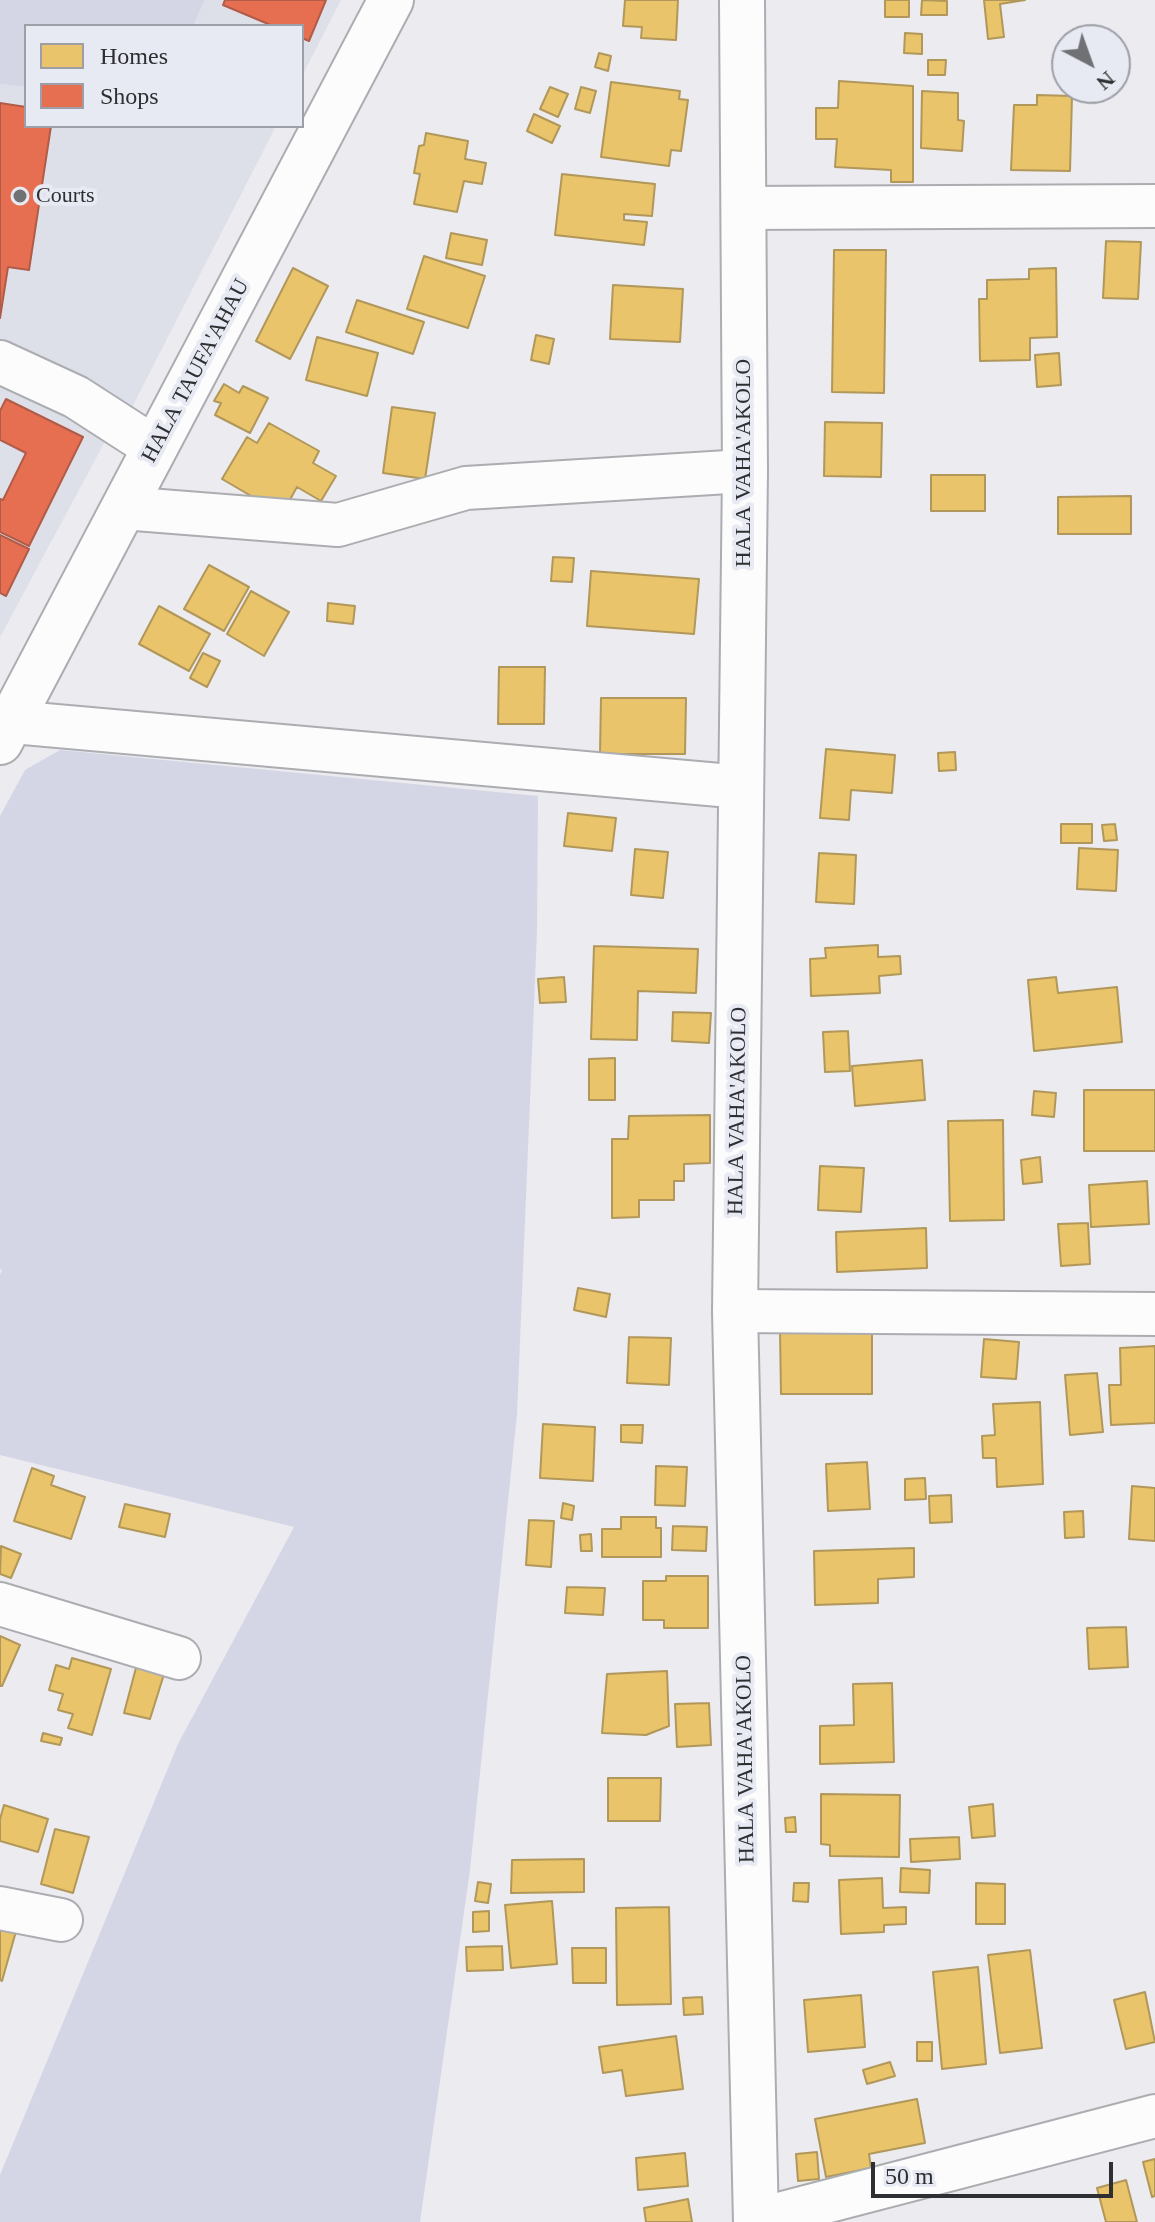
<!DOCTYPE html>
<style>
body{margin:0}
#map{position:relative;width:1155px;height:2222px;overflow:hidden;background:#ebebf0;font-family:Georgia,serif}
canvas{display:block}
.legend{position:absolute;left:24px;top:24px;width:280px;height:104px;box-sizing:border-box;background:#e8eaf3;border:2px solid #9e9fa6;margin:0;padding:10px 14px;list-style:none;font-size:24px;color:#2e2f32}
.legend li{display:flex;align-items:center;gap:16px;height:40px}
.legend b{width:40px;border:2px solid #9e9fa6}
.north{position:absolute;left:1051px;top:24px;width:80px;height:80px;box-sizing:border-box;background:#e8eaf3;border:2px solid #9e9fa6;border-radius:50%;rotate:139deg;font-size:22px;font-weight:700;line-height:32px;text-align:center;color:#2e2f32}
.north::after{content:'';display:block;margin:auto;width:28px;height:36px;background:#707174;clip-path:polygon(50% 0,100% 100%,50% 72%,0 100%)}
.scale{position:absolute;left:871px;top:2162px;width:242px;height:36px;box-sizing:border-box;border:4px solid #2e2f32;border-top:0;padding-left:10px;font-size:24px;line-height:28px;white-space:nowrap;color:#2e2f32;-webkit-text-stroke:6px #e8eaf3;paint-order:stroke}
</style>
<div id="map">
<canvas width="1155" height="2222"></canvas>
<ul class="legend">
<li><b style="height:22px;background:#e9c46a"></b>Homes</li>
<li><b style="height:22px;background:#e76f51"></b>Shops</li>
</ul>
<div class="north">N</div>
<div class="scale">50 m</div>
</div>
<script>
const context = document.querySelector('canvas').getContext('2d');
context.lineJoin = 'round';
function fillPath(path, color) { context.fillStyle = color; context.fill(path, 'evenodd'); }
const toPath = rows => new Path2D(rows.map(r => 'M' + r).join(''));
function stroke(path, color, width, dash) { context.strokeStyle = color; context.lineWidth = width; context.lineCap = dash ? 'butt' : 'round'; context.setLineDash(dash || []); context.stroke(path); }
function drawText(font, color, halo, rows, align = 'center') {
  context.font = font + ' Georgia,serif'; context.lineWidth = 8; context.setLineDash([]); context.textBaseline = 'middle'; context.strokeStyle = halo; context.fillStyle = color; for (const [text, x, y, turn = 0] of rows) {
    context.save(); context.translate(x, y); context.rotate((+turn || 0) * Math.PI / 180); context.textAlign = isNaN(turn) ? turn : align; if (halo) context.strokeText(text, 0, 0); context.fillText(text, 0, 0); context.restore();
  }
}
fillPath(toPath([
 [205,0,341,0,302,76,302,26,193,26],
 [0,84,26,87,26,126,276,126,131,409,0,365],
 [0,386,24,393,109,434,0,637]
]), '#dddfe9');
fillPath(toPath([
 [0,0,205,0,193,26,26,26,26,87,0,84],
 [60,750,538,796,537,931,517,1414,470,1870,420,2222,0,2222,0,2175,178,1744,294,1527,0,1455,0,1275,2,1270,0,1269,0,816,25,770]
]), '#d4d6e6');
const homes = toPath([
 [625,0,678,0,676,40,641,38,642,27,623,26,625,0],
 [885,0,909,0,909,17,885,17,885,0],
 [922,0,947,1,947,15,921,15,922,0],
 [984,0,1025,0,1000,4,1004,37,988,39,984,0],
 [905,33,922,34,922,54,904,53,905,33],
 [599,53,611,56,608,71,595,67,599,53],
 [928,60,946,60,945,75,928,75,928,60],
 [839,81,913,86,913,182,891,182,891,170,835,167,837,139,816,139,816,108,838,108,839,81],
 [611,82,680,91,679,99,688,100,681,151,671,150,669,166,601,157,611,82],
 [550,87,568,94,558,117,540,109,550,87],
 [581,87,596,91,590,113,575,109,581,87],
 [922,91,958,93,958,120,964,121,962,151,921,148,922,91],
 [1037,95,1072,96,1070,171,1011,170,1014,105,1037,105,1037,95],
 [534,114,560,126,552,143,527,131,534,114],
 [426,133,468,141,465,159,486,163,482,184,464,181,457,212,414,204,420,174,414,173,419,146,424,145,426,133],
 [562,174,655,184,652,216,624,214,624,220,647,222,644,245,555,235,562,174],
 [451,233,487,240,482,265,446,258,451,233],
 [1106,241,1141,242,1138,299,1103,298,1106,241],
 [834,250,886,250,884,393,832,392,834,250],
 [424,256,485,276,468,328,407,309,424,256],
 [293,268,328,286,290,359,256,341,293,268],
 [1056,268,1057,337,1030,338,1030,360,980,361,979,299,987,299,987,280,1029,279,1029,269,1056,268],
 [613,285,683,289,680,342,610,339,613,285],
 [357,300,424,322,413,354,346,332,357,300],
 [536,335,554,339,549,364,531,360,536,335],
 [317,337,378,353,367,396,306,380,317,337],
 [1059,353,1061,385,1037,387,1035,355,1059,353],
 [224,384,239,393,243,386,268,398,250,433,215,415,221,403,214,401,224,384],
 [392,407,435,413,425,479,383,473,392,407],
 [825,422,882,423,881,477,824,476,825,422],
 [269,423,319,451,313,463,336,476,321,501,297,487,282,514,222,479,247,437,257,443,269,423],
 [931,475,985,475,985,511,931,511,931,475],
 [1131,496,1131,534,1058,534,1058,497,1131,496],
 [553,557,574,558,572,582,551,581,553,557],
 [209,565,249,587,224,631,184,609,209,565],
 [591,571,699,579,694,634,587,626,591,571],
 [251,591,289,612,264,656,227,634,251,591],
 [328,603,355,606,353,624,327,621,328,603],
 [159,606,210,634,189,671,139,644,159,606],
 [203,653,220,661,207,687,190,678,203,653],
 [499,667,545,667,544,724,498,724,499,667],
 [601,698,686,698,685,754,600,754,601,698],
 [826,749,895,755,892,793,851,790,849,820,820,818,826,749],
 [955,752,956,770,939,771,938,753,955,752],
 [568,813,616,818,612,851,564,846,568,813],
 [1061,824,1092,824,1092,843,1061,843,1061,824],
 [1115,824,1117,840,1104,841,1102,825,1115,824],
 [1079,848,1118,850,1116,891,1077,889,1079,848],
 [635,849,668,852,663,898,631,895,635,849],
 [819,853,856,855,854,904,816,902,819,853],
 [878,945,878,957,900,956,901,974,879,976,880,993,811,996,810,959,826,958,825,948,878,945],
 [594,946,698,949,696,993,638,991,637,1040,591,1039,594,946],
 [564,977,566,1002,540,1003,538,979,564,977],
 [1056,977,1058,993,1117,987,1122,1042,1034,1051,1028,980,1056,977],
 [673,1012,711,1013,709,1043,672,1041,673,1012],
 [848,1031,850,1071,825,1072,823,1032,848,1031],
 [615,1058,615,1100,589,1100,589,1059,615,1058],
 [922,1060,925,1100,855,1106,852,1066,922,1060],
 [1084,1090,1155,1090,1155,1151,1084,1151,1084,1090],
 [1034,1091,1056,1093,1054,1117,1032,1115,1034,1091],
 [710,1115,710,1163,684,1164,684,1181,674,1181,674,1200,639,1200,639,1217,612,1218,612,1139,628,1139,629,1116,710,1115],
 [1003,1120,1004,1220,950,1221,948,1121,1003,1120],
 [1040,1157,1042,1182,1023,1184,1021,1160,1040,1157],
 [820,1166,864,1168,861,1212,818,1210,820,1166],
 [1147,1181,1149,1224,1091,1227,1089,1185,1147,1181],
 [1088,1223,1090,1264,1061,1266,1058,1224,1088,1223],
 [926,1228,927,1268,837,1272,836,1232,926,1228],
 [578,1288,610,1294,606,1317,574,1310,578,1288],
 [780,1331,872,1331,872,1394,781,1394,780,1331],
 [629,1337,671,1338,669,1385,627,1383,629,1337],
 [984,1339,1019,1342,1016,1379,981,1377,984,1339],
 [1155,1346,1155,1423,1111,1425,1109,1385,1121,1385,1120,1348,1155,1346],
 [1097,1373,1103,1432,1070,1435,1065,1375,1097,1373],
 [1040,1402,1043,1484,997,1487,996,1458,983,1458,982,1436,995,1435,993,1404,1040,1402],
 [543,1424,595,1427,593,1481,540,1478,543,1424],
 [621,1425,643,1425,642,1443,621,1442,621,1425],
 [867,1462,870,1509,828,1511,826,1464,867,1462],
 [656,1466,687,1467,685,1506,655,1505,656,1466],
 [32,1468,54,1476,51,1485,85,1497,71,1539,14,1521,32,1468],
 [925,1478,926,1499,905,1500,905,1479,925,1478],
 [1132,1486,1155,1488,1155,1541,1129,1539,1132,1486],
 [951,1495,952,1522,930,1523,929,1496,951,1495],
 [563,1503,574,1506,572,1520,561,1518,563,1503],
 [125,1504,170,1514,165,1537,119,1527,125,1504],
 [1083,1511,1084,1537,1065,1538,1064,1512,1083,1511],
 [621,1517,656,1517,656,1528,661,1528,661,1557,602,1557,602,1529,621,1529,621,1517],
 [529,1520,554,1521,551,1567,526,1565,529,1520],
 [673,1526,707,1527,706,1551,672,1550,673,1526],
 [591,1534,592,1551,581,1551,580,1535,591,1534],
 [1,1546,21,1554,11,1578,0,1574,1,1546],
 [914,1548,914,1577,878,1579,878,1603,815,1605,814,1551,914,1548],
 [666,1576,708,1576,708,1628,664,1628,664,1620,643,1620,643,1581,666,1581,666,1576],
 [567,1587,605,1588,603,1615,565,1613,567,1587],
 [1126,1627,1128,1667,1089,1669,1087,1628,1126,1627],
 [0,1636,20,1645,2,1686,0,1686,0,1636],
 [72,1658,111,1669,92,1735,68,1728,73,1714,58,1710,63,1694,49,1690,56,1665,69,1669,72,1658],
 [137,1664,165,1671,150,1719,124,1713,137,1664],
 [667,1671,669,1726,646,1735,602,1733,607,1674,667,1671],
 [892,1683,894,1762,820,1764,820,1726,854,1725,853,1684,892,1683],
 [709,1703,711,1745,677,1747,675,1704,709,1703],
 [43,1733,62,1738,60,1745,41,1741,43,1733],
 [608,1778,661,1778,660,1821,608,1821,608,1778],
 [821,1794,900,1795,899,1857,830,1856,830,1845,821,1844,821,1794],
 [993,1804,995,1836,972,1838,969,1807,993,1804],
 [4,1805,48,1819,38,1852,0,1841,0,1819,4,1805],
 [795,1817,796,1832,786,1832,785,1818,795,1817],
 [55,1829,89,1837,73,1893,41,1884,55,1829],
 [959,1837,960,1859,911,1862,910,1839,959,1837],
 [584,1859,584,1892,511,1893,512,1860,584,1859],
 [901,1868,930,1870,929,1893,900,1892,901,1868],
 [882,1878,883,1908,906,1907,906,1924,884,1925,884,1932,841,1934,839,1880,882,1878],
 [478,1882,491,1884,488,1903,475,1901,478,1882],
 [794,1883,809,1883,808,1902,793,1901,794,1883],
 [976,1883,1005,1884,1005,1924,976,1924,976,1883],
 [552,1901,557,1964,511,1968,505,1905,552,1901],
 [669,1907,671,2004,617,2005,616,1908,669,1907],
 [0,1911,20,1917,2,1981,0,1980,0,1911],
 [489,1911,489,1931,473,1932,473,1912,489,1911],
 [502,1946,503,1970,467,1971,466,1947,502,1946],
 [572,1948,606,1948,606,1983,573,1983,572,1948],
 [1030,1950,1042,2048,1000,2053,988,1955,1030,1950],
 [978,1967,986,2064,942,2069,933,1972,978,1967],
 [1145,1992,1155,2042,1126,2049,1114,2000,1145,1992],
 [861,1995,865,2047,808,2052,804,2000,861,1995],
 [702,1997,703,2014,684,2015,683,1998,702,1997],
 [676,2036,683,2089,626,2096,622,2070,603,2073,599,2047,676,2036],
 [917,2042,932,2042,932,2061,917,2061,917,2042],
 [890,2062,895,2076,867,2084,863,2070,890,2062],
 [917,2099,925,2143,869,2154,871,2168,826,2177,815,2119,917,2099],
 [817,2152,819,2179,798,2181,796,2154,817,2152],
 [685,2153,688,2186,638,2190,636,2158,685,2153],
 [1155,2159,1155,2196,1152,2197,1143,2162,1155,2159],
 [1126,2180,1137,2222,1106,2222,1097,2188,1126,2180],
 [688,2199,692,2222,646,2222,644,2208,688,2199]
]);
fillPath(homes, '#e9c46a');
stroke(homes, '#b19759', 2);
const shops = toPath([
 [225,0,326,0,309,41,302,38,302,26,273,26,223,5,225,0],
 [0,103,26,107,26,126,51,126,29,270,8,267,0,318,0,103],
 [6,399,83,437,29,546,0,532,0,499,3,500,26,453,0,440,0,411,6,399],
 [0,535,29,549,6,596,0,593,0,535]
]);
fillPath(shops, '#e76f51');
stroke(shops, '#b05c48', 2);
const minor = toPath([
 [743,208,1155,206],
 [0,362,76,397,155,448],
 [123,508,338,525,466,488,745,471],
 [0,721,742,787],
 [735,1311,1155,1314],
 [0,1604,179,1658],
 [0,1908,61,1920],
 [756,2220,1155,2116]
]);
const major = toPath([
 [742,0,745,471,735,1311,756,2222],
 [0,742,391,0]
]);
stroke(minor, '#acadb0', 46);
stroke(major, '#acadb0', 48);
stroke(minor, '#fcfcfd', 42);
stroke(major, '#fcfcfd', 44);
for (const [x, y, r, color] of [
 [20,196,8,"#707174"]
]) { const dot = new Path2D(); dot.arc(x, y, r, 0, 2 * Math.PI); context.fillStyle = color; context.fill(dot); stroke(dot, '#e8eaf3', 3); }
drawText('22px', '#2e2f32', '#e8eaf3', [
 ["Courts",36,196]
], 'left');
drawText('22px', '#2e2f32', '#e8eaf3', [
 ["HALA TAUFA'AHAU",196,371,-62],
 ["HALA VAHA'AKOLO",744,463,-90],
 ["HALA VAHA'AKOLO",738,1111,-89],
 ["HALA VAHA'AKOLO",746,1759,-91]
]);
</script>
